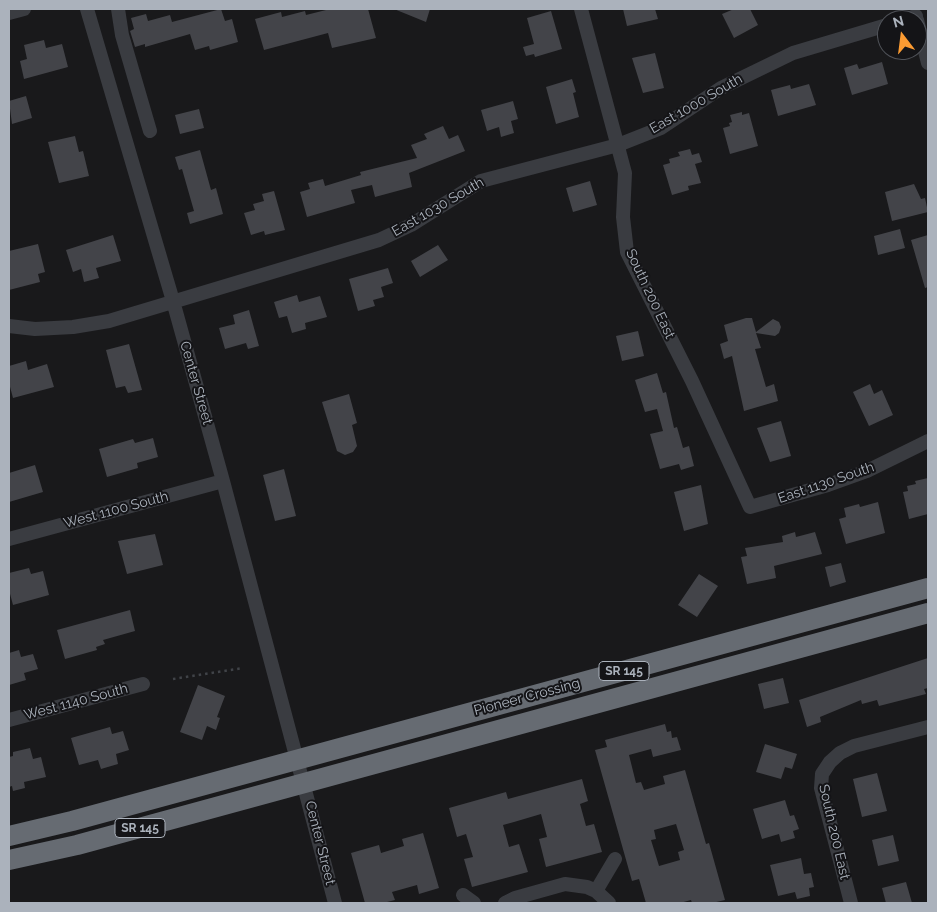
<!DOCTYPE html>
<style>
body{margin:0}
#map{position:relative;width:937px;height:912px;overflow:hidden;background:#19191b;font-family:Raleway,sans-serif}
canvas{display:block}
.frame{position:absolute;inset:0;border:10px solid #abb2bc;pointer-events:none}
.north{position:absolute;left:877px;top:10px;width:50px;height:50px;box-sizing:border-box;background:#141417;border:1px solid #505359;border-radius:50%;rotate:345deg;font-size:14px;font-weight:700;line-height:20px;text-align:center;color:#abb2bc}
.north::after{content:'';display:block;margin:auto;width:18px;height:22px;background:#fb9b32;clip-path:polygon(50% 0,100% 100%,50% 72%,0 100%)}
</style>
<div id="map">
<canvas width="937" height="912"></canvas>
<div class="frame"></div>
<div class="north">N</div>
</div>
<script>
const context = document.querySelector('canvas').getContext('2d');
context.lineJoin = 'round';
function fillPath(path, color) { context.fillStyle = color; context.fill(path, 'evenodd'); }
const toPath = rows => new Path2D(rows.map(r => 'M' + r).join(''));
function stroke(path, color, width, dash) { context.strokeStyle = color; context.lineWidth = width; context.lineCap = dash ? 'butt' : 'round'; context.setLineDash(dash || []); context.stroke(path); }
function drawText(font, color, halo, rows, align = 'center') {
  context.font = font + ' Raleway,sans-serif'; context.lineWidth = 4; context.setLineDash([]); context.textBaseline = 'middle'; context.strokeStyle = halo; context.fillStyle = color; for (const [text, x, y, turn = 0] of rows) {
    context.save(); context.translate(x, y); context.rotate((+turn || 0) * Math.PI / 180); context.textAlign = isNaN(turn) ? turn : align; if (halo) context.strokeText(text, 0, 0); context.fillText(text, 0, 0); context.restore();
  }
}
fillPath(toPath([
 [221,9,225,21,232,19,238,42,210,50,209,46,195,50,190,34,145,47,145,44,135,47,130,31,134,29,131,18,146,14,148,21,170,15,172,22],
 [330,9,368,9,376,38,332,48,328,33,264,50,255,19,281,12,282,17,305,11,306,15],
 [394,9,430,9,426,22],
 [623,9,655,9,658,19,627,26],
 [734,9,750,9,758,25,734,38,722,14],
 [551,11,562,49,535,57,534,54,526,56,523,47,534,44,527,18],
 [44,40,46,48,62,44,68,67,24,79,20,61,27,59,24,45],
 [655,53,664,88,643,93,632,58],
 [882,62,888,84,852,95,844,68,857,64,859,69],
 [572,79,576,92,573,93,579,117,556,124,546,87],
 [809,84,816,105,778,116,771,90,790,85,791,89],
 [26,96,32,118,12,124,9,101],
 [513,101,518,119,511,121,514,133,501,137,499,127,487,131,481,110],
 [199,109,204,128,180,134,175,115],
 [742,112,742,115,749,113,758,146,730,154,723,128,730,126,729,123,732,122,730,115],
 [443,126,449,139,458,135,465,151,409,173,412,187,375,197,372,185,351,190,355,203,307,217,300,192,310,189,308,183,323,179,325,186,361,175,360,172,417,158,411,145,427,139,424,134],
 [75,136,79,152,83,151,89,176,59,183,48,142],
 [690,149,692,155,699,153,702,162,695,164,701,183,688,186,689,190,672,195,663,165,670,163,669,159,680,156,678,152],
 [200,150,211,190,216,188,223,214,190,224,187,213,194,211,182,169,179,170,175,157],
 [590,181,597,205,573,212,566,188],
 [914,184,921,199,925,198,928,212,892,221,885,192],
 [274,191,285,230,265,235,264,231,251,235,244,213,255,210,253,204,264,201,262,194],
 [900,229,905,248,878,255,874,236],
 [113,235,121,261,96,268,99,278,84,282,81,269,73,272,66,250],
 [928,235,928,287,925,288,911,240],
 [38,244,45,272,38,274,40,282,9,290,9,251],
 [438,245,448,260,420,277,411,261],
 [388,268,393,283,381,287,384,297,373,300,375,306,358,311,349,279],
 [297,295,299,302,320,296,327,317,305,323,306,329,292,333,287,316,279,318,274,302],
 [249,310,259,346,248,349,246,343,225,349,219,328,235,324,233,315],
 [746,318,752,318,756,332,773,319,779,322,781,327,779,333,775,336,756,333,761,348,755,349,766,387,774,384,778,401,744,411,732,356,724,359,720,344,728,341,724,325],
 [638,331,644,356,622,361,616,336],
 [129,344,142,390,128,393,125,386,116,388,106,350],
 [26,361,28,370,47,364,54,387,13,398,9,383,9,366],
 [657,373,663,393,666,392,674,428,677,427,683,448,689,446,694,466,681,470,679,464,660,469,650,434,663,431,657,409,645,412,635,380],
 [870,384,874,394,882,390,893,415,869,426,853,392],
 [349,394,357,423,352,425,357,446,353,452,345,455,337,451,322,402],
 [781,421,791,456,770,462,757,428],
 [153,438,158,457,137,463,138,468,107,477,99,449,133,439,135,443],
 [35,465,43,492,9,502,9,473],
 [284,469,296,516,275,521,263,475],
 [928,478,928,514,909,519,903,492,908,491,907,486,916,484,915,481],
 [701,485,708,524,684,531,674,492],
 [878,502,885,533,846,544,839,519,846,517,844,508,859,504,860,507],
 [795,532,796,537,815,532,822,554,774,566,776,578,747,584,741,557,747,556,745,548,783,542,782,536],
 [155,534,163,565,127,574,118,541],
 [841,563,846,582,830,587,825,567],
 [29,568,31,574,43,571,49,595,13,605,9,590,9,573],
 [699,574,718,586,697,617,678,605],
 [130,610,135,631,103,640,105,644,96,647,97,650,65,659,57,630],
 [19,650,21,657,33,654,38,669,24,673,26,680,9,685,9,653],
 [928,658,928,688,924,689,926,694,879,706,877,700,862,704,861,700,820,717,821,722,807,727,799,700],
 [783,678,789,703,764,709,758,684],
 [198,685,225,696,217,717,220,718,216,730,207,726,202,740,180,732],
 [665,724,667,732,671,731,672,738,677,737,681,750,653,757,651,749,629,755,636,783,641,782,644,790,665,784,663,776,685,770,706,844,709,843,725,900,712,903,692,903,691,900,680,903,646,903,639,879,632,881,595,750,607,747,605,740],
 [676,824,684,850,678,852,680,860,659,866,651,840,656,839,654,830],
 [110,727,112,734,123,731,129,750,116,754,118,764,101,769,98,760,79,765,71,738],
 [765,744,797,754,792,769,785,767,781,779,756,772],
 [30,748,33,759,41,757,46,777,24,782,25,788,13,791,12,786,9,787,9,757,13,756,13,752],
 [877,773,887,811,862,817,853,779],
 [582,779,588,801,580,804,586,826,594,824,602,852,546,867,539,839,547,837,541,814,514,822,503,825,509,847,519,844,528,872,472,887,464,859,473,857,466,834,457,837,449,808,506,792,508,799],
 [785,800,790,816,794,815,799,829,793,831,795,838,781,842,779,834,762,839,753,809],
 [423,833,439,888,419,894,417,885,392,892,395,900,383,903,365,903,351,853,379,845,381,853,404,846,402,839],
 [893,835,899,861,878,866,872,840],
 [801,858,804,874,811,873,814,887,809,888,810,896,797,899,795,892,778,896,770,865],
 [906,882,912,903,886,903,882,888]
]), '#434449');
stroke(toPath([
 [173,679,243,668]
]), '#404348', 2.5, [2.5, 4]);
stroke(toPath([
 [87,9,173,301,223,481,335,903],
 [118,9,122,35,150,131],
 [581,9,625,173,623,217,627,252,692,381,750,507,828,485,867,471,928,441],
 [9,13,24,9],
 [903,20,916,16],
 [917,20,928,63],
 [9,326,35,329,73,327,109,321,379,240,411,225,481,181,618,145,661,128,721,88,793,53,887,25],
 [9,539,223,481],
 [9,720,143,684],
 [596,891,615,859],
 [463,895,474,903],
 [505,903,515,898,565,884,587,887,596,891,609,903],
 [851,903,821,788,822,774,830,762,840,753,854,746,928,727]
]), '#3a3c41', 14);
stroke(toPath([
 [9,836,72,821,928,588],
 [9,860,77,845,928,613]
]), '#666b72', 20);
for (const [x, y, w] of [
 [624,671,50],
 [140,828,50]
]) { const box = new Path2D(); box.roundRect(x - w / 2, y - 9.5, w, 19, 4); context.fillStyle = '#141417'; context.fill(box); stroke(box, '#abb2bc', 1); }
drawText('bold 12px', '#abb2bc', null, [
 ["SR 145",624,671],
 ["SR 145",140,828]
]);
drawText('14px', '#abb2bc', '#141417', [
 ["East 1000 South",696,104,-30],
 ["East 1030 South",438,207,-30],
 ["South 200 East",650,294,65],
 ["Center Street",196,383,74],
 ["East 1130 South",826,483,-19],
 ["West 1100 South",116,510,-15],
 ["Pioneer Crossing",527,697,-15],
 ["West 1140 South",76,702,-15],
 ["South 200 East",834,832,77],
 ["Center Street",320,843,76]
]);
</script>
